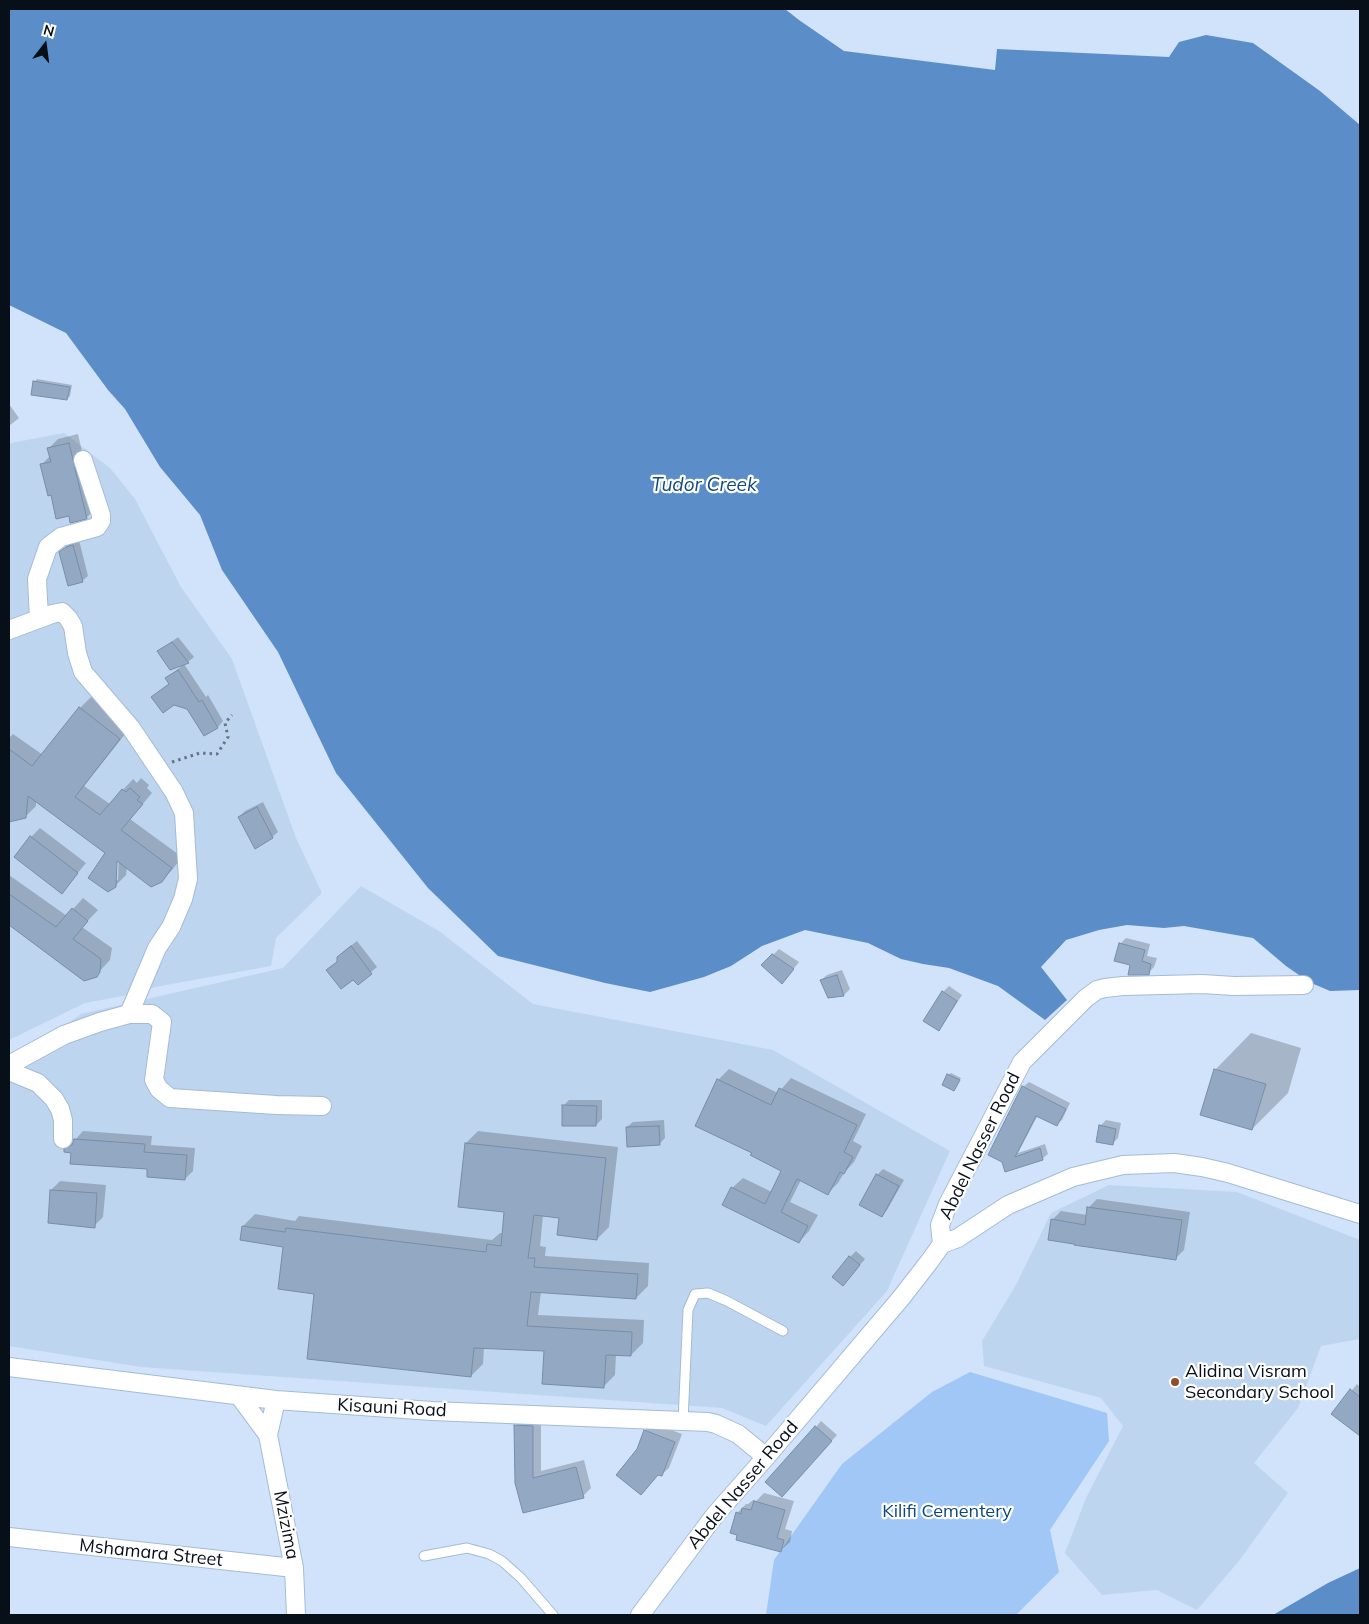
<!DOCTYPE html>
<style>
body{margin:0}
#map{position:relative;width:1369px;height:1624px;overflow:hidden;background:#d0e3fa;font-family:Mulish,sans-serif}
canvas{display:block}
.frame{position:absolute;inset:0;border:10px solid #070f18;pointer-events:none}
.north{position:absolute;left:20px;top:20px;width:50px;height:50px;-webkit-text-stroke:4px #fff;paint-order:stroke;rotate:15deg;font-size:14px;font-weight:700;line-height:20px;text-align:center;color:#070f18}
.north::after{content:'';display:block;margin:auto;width:18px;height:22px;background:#070f18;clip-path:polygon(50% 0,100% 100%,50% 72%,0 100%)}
</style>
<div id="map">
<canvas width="1369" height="1624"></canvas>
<div class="frame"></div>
<div class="north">N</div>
</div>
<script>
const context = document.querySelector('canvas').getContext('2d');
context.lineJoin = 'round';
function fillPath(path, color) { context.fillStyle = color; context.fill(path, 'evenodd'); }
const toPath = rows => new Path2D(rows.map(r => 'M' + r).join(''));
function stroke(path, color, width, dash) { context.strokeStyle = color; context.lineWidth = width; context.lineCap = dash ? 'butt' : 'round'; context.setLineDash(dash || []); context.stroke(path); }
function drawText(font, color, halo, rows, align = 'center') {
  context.font = font + ' Mulish,sans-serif'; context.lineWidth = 4.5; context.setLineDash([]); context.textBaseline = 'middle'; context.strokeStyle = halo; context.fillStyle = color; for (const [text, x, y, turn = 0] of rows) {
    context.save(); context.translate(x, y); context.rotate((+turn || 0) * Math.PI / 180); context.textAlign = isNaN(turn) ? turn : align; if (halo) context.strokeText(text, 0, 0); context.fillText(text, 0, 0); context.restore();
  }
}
fillPath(toPath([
 [64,433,110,468,135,499,181,587,232,659,296,838,322,893,276,938,271,966,155,987,139,993,85,1003,9,1040,9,446,11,443],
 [361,886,439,931,533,1004,773,1050,950,1151,887,1291,766,1426,722,1408,141,1367,9,1346,9,1064,81,1014,283,968],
 [1109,1185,1237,1192,1360,1240,1360,1339,1321,1346,1298,1408,1254,1463,1288,1493,1239,1561,1197,1610,1157,1590,1102,1595,1065,1553,1086,1498,1123,1426,1101,1398,984,1366,982,1341,1016,1285,1051,1213]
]), '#bed5ef');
fillPath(toPath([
 [970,1372,1107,1413,1109,1441,1050,1530,1059,1572,1016,1615,766,1615,774,1560,842,1464,932,1392]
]), '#a0c7f5');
fillPath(toPath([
 [9,9,785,9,799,20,844,51,995,70,997,49,1169,57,1179,42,1206,35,1253,43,1320,91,1360,125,1360,990,1330,991,1309,982,1286,966,1253,938,1184,926,1164,928,1127,925,1099,930,1066,940,1041,967,1067,1000,1045,1020,998,986,949,968,923,964,901,959,868,943,805,930,762,946,731,966,704,977,650,992,605,983,498,956,428,888,336,773,278,652,222,570,200,515,160,467,125,409,108,390,66,333,9,305],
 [1360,1568,1360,1615,1273,1615,1328,1583]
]), '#5b8ec8');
fillPath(toPath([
 [37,379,72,385,70,396,67,399,34,382],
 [9,404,19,418,9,426],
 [78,434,95,509,86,518,70,514,52,493,41,465,50,456,49,448,58,439],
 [79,540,88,576,82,581,61,552,73,541],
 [178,637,194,657,188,662,171,669,159,651],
 [184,664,206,697,208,695,223,721,218,727,204,735,188,708,153,697,170,683,167,678],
 [91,697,130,728,84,786,110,804,133,779,137,783,141,778,149,785,147,788,152,793,130,819,182,857,172,870,161,881,127,867,126,875,115,886,107,853,36,801,36,806,25,817,12,820,9,818,9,738,13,734,43,755,80,708],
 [116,855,119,855,118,880,115,880],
 [263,802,278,832,272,837,239,817,245,811],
 [40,828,86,863,62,892,31,837],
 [9,875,67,916,83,898,98,910,82,927,112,948,110,960,96,975,85,979,9,924],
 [1126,938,1150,944,1147,956,1157,958,1154,967,1148,973,1120,944],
 [357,941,377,967,358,983,333,965,338,961,338,958,344,951],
 [779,949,799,962,787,977,763,965],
 [842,970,850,989,844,995,828,997,821,980,827,975],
 [949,986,962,995,944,1023,938,1029,943,992],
 [1251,1033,1301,1048,1288,1093,1252,1129,1215,1070],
 [729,1069,778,1093,791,1078,866,1114,853,1141,862,1146,854,1162,844,1173,838,1183,828,1193,801,1180,790,1202,818,1215,809,1231,799,1242,732,1188,743,1178,772,1192,783,1170,753,1152,718,1080],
 [951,1073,961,1078,954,1090,948,1075],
 [1029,1082,1070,1103,1062,1120,1056,1125,1038,1115,1018,1153,1045,1144,1048,1154,1042,1159,1006,1170,1023,1087],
 [569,1100,602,1100,602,1119,596,1125,563,1106],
 [664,1120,665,1138,659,1144,627,1127,633,1122],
 [1106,1120,1121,1123,1118,1138,1112,1144,1100,1126],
 [83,1131,152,1136,151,1145,195,1148,193,1171,185,1179,149,1168,66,1150],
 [478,1131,618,1147,609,1227,597,1239,560,1217,543,1215,540,1246,546,1247,545,1256,649,1263,648,1286,636,1298,541,1292,538,1315,644,1320,643,1343,631,1355,616,1354,615,1375,603,1387,545,1350,484,1347,483,1364,471,1376,315,1293,285,1246,243,1226,255,1214,295,1221,299,1216,492,1240,500,1233,503,1233,506,1211,466,1143],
 [883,1169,904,1180,887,1210,882,1216,877,1175],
 [60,1181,106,1185,103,1217,94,1226,51,1190],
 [1097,1199,1190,1212,1184,1250,1176,1258,1052,1220,1061,1211,1087,1215,1088,1208],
 [856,1251,865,1259,849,1278,850,1257],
 [1357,1384,1360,1387,1360,1431,1358,1433,1333,1414],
 [524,1417,541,1418,541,1471,584,1460,591,1488,583,1496,524,1511,516,1425],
 [821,1421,837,1435,788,1489,816,1427],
 [652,1423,682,1434,669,1468,661,1475,638,1450,645,1431],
 [764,1493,794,1501,785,1529,792,1531,790,1542,780,1551,737,1513,746,1504,748,1504,753,1500,756,1501]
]), '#0003');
const building = toPath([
 [33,381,70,387,67,400,31,395,33,381],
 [69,443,87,519,70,523,69,516,56,519,51,495,48,496,40,464,51,462,47,448,69,443],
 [73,545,83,582,68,586,59,552,66,547,73,545],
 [172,642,189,663,170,670,157,651,172,642],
 [178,670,199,702,202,700,218,728,204,736,187,709,174,705,163,713,151,697,169,684,165,678,178,670],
 [79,707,120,739,75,797,100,815,122,789,126,792,130,788,140,797,137,800,143,804,121,830,172,868,162,882,151,887,117,861,116,887,108,892,88,878,105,853,28,796,26,818,9,822,9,749,32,766,79,707],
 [257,807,273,838,255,849,238,817,257,807],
 [30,836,78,873,62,894,14,857,30,836],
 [9,894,56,927,72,908,88,921,73,939,101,959,100,972,97,977,84,981,9,925,9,894],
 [1119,943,1145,950,1142,961,1151,964,1149,975,1128,975,1130,965,1114,961,1119,943],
 [351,946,372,974,358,985,353,980,341,989,326,970,337,962,337,957,351,946],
 [772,954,794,969,782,984,761,965,772,954],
 [837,975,844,996,828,998,820,980,837,975],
 [942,991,957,1001,939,1031,923,1021,942,991],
 [1214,1069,1266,1084,1252,1130,1200,1115,1214,1069],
 [947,1074,960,1080,954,1091,942,1085,947,1074],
 [717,1079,771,1105,779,1088,857,1125,844,1152,853,1157,844,1174,840,1172,828,1195,797,1179,781,1212,808,1226,799,1243,722,1205,731,1187,765,1204,781,1171,750,1155,752,1153,695,1126,717,1079],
 [1022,1086,1066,1109,1057,1126,1036,1116,1015,1157,1040,1148,1043,1160,1005,1172,1002,1162,988,1155,1022,1086],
 [562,1105,597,1106,596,1126,562,1126,562,1105],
 [1099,1125,1116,1129,1113,1145,1096,1142,1099,1125],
 [659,1126,660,1145,627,1147,626,1127,659,1126],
 [74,1139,145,1144,144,1152,187,1155,185,1180,147,1177,147,1169,70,1164,71,1153,64,1152,64,1149,72,1145,74,1139],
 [465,1143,606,1158,597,1240,557,1235,559,1218,534,1215,528,1258,535,1258,534,1267,638,1274,636,1299,531,1292,527,1326,632,1332,631,1356,606,1355,604,1388,542,1384,544,1351,474,1348,471,1377,307,1359,314,1294,278,1289,283,1247,240,1240,242,1226,285,1232,286,1228,486,1252,487,1244,501,1246,504,1212,458,1207,465,1143],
 [876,1174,899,1186,882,1217,859,1205,876,1174],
 [50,1190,97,1193,95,1228,48,1223,50,1190],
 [1087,1207,1182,1220,1176,1260,1074,1245,1074,1244,1048,1240,1051,1219,1085,1225,1087,1207],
 [849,1256,860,1265,843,1286,832,1277,849,1256],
 [1350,1389,1360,1397,1360,1436,1331,1414,1350,1389],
 [514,1425,533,1426,533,1478,576,1467,584,1498,523,1513,515,1483,514,1425],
 [815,1426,832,1441,782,1497,765,1482,815,1426],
 [644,1430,675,1442,662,1476,658,1475,641,1495,616,1475,637,1449,644,1430],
 [754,1501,785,1510,777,1538,784,1540,781,1552,736,1540,737,1535,730,1533,736,1512,741,1514,742,1508,751,1510,754,1501]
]);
fillPath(building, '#92a8c3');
stroke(building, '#788ea8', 1);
const service = toPath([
 [683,1421,688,1310,695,1294,708,1293,727,1301,783,1331],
 [424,1556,467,1548,489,1554,502,1561,521,1578,553,1615]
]);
const minor = toPath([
 [39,618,37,579,48,547,61,537,97,527,101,521,101,515,83,460],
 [9,630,52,614,62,612,68,618,73,626,77,653,83,672,131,728,174,792,184,813,188,879,183,899,171,927,157,948,129,1014],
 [9,1065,64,1035,100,1022,129,1014,152,1014,162,1022,154,1080,159,1089,170,1098,276,1105,322,1106],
 [9,1071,38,1083,54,1099,60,1109,63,1120,63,1139],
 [942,1244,958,1238,1008,1205,1073,1177,1123,1165,1148,1164,1174,1163,1202,1167,1228,1173,1360,1214],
 [9,1367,276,1400,432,1411,708,1422,716,1424,738,1434,766,1457],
 [240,1397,268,1435],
 [276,1400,268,1435,294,1568,296,1615],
 [9,1537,294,1568],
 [640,1615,715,1515,766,1457,901,1298,929,1262,942,1244,940,1225,948,1204,1022,1062,1086,998,1097,990,1105,988,1123,986,1202,984,1234,986,1304,985]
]);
stroke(service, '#a4bbd6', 11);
stroke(minor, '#a4bbd6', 20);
stroke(toPath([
 [172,762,200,753,217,754,228,737,225,723,232,715]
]), '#687585', 3, [2.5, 4]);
stroke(service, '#fff', 9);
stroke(minor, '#fff', 18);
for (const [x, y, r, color] of [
 [1175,1382,5,"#944e25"]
]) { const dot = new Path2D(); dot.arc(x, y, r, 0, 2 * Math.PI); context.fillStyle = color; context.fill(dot); stroke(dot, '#fff', 2); }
drawText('18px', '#070f18', '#fff', [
 ["Abdel Nasser Road",980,1146,-64],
 ["Kisauni Road",392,1408,3],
 ["Abdel Nasser Road",743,1485,-50],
 ["Mzizima",286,1525,79],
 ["Mshamara Street",151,1553,6]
]);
drawText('18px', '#070f18', '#fff', [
 ["Alidina Visram",1185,1372],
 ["Secondary School",1185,1393]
], 'left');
drawText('18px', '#0e467c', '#fff', [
 ["Kilifi Cementery",947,1512]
]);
drawText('italic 19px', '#12497f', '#fff', [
 ["Tudor Creek",704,485]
]);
</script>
